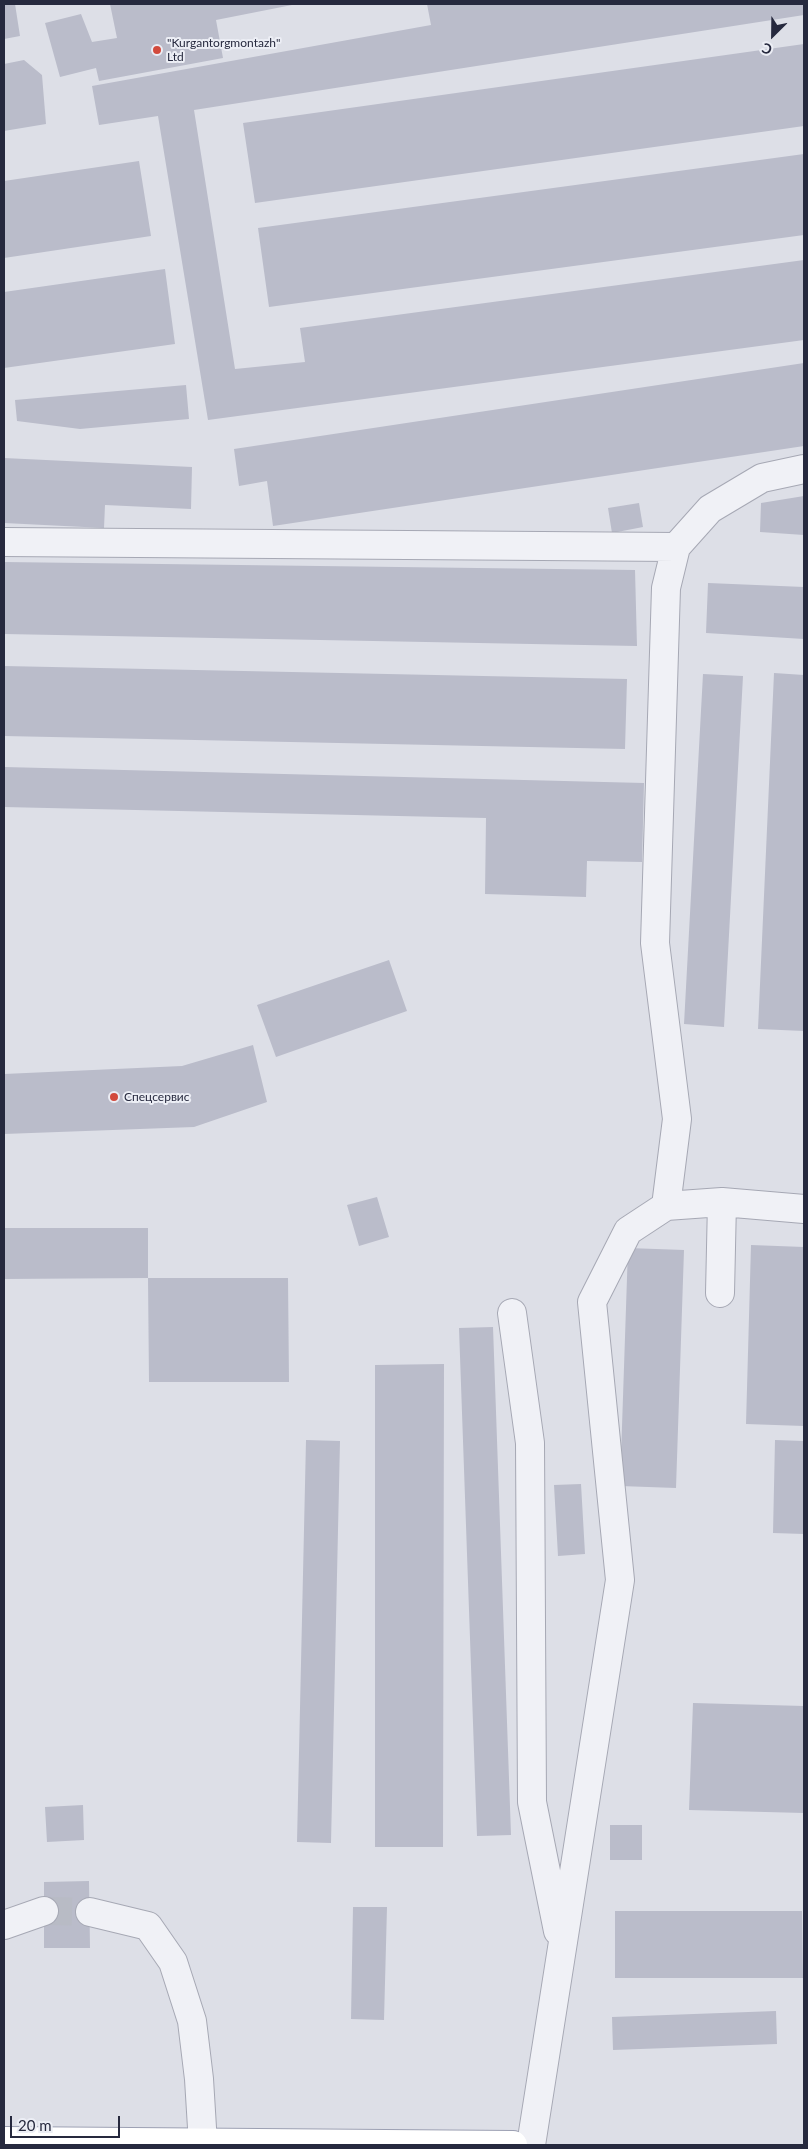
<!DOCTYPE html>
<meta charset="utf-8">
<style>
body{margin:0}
#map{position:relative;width:808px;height:2149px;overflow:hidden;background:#dddfe7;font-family:Lato,sans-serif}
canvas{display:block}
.frame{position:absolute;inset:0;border:5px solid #26293e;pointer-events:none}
.north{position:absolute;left:748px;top:10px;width:50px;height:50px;-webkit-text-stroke:4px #eceef5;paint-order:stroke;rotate:203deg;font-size:14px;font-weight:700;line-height:20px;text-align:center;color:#26293e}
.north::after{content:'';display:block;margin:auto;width:18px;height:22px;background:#26293e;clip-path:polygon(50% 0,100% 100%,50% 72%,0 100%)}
.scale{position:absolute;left:10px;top:2116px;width:110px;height:22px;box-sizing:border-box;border:2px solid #26293e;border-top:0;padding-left:6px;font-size:15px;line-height:18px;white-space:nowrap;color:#26293e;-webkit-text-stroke:4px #eceef5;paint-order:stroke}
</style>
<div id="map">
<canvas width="808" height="2149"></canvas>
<div class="frame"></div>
<div class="north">С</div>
<div class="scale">20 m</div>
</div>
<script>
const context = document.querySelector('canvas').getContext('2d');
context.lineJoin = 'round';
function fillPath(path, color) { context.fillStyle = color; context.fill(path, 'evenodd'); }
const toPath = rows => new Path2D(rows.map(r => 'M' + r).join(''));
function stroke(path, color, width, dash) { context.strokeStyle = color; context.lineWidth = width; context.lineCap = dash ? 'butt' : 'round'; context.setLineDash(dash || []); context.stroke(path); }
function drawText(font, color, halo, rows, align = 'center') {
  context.font = font + ' Lato,sans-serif'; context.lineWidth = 4; context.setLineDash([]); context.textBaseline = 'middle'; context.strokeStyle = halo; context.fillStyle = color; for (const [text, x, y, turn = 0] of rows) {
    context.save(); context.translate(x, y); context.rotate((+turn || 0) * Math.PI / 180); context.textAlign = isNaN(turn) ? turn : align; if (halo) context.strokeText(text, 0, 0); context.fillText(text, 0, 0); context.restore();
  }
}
fillPath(toPath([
 [4,4,15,4,20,36,4,39],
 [110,4,292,4,292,5,216,20,223,58,99,81,96,68,60,77,45,23,81,14,92,42,117,38],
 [427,4,804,4,804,15,194,110,235,369,305,362,300,328,804,260,804,340,208,420,158,116,99,125,92,86,431,25],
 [804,44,804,126,255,203,243,123],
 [24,60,42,75,46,124,4,131,4,64],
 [804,154,804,235,269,307,258,228],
 [139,161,151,236,4,258,4,181],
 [165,269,175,344,4,368,4,292],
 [804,363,804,446,273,526,267,481,239,486,234,449],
 [186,385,189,419,80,429,17,421,15,400],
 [4,458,192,467,191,509,105,505,104,528,4,523],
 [804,496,804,535,760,532,761,503],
 [639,503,643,527,612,533,608,508],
 [4,562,635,570,637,646,4,634],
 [708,583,804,587,804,639,706,633],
 [4,666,627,679,625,749,4,736],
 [774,673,804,675,804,1031,758,1029],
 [703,674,743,676,724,1027,684,1024],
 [4,767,644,783,642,862,587,861,586,897,485,894,486,818,4,807],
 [389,960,407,1011,276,1057,257,1005],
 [253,1045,267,1102,194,1127,4,1134,4,1074,182,1066],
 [377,1197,389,1237,359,1246,347,1205],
 [4,1228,148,1228,148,1278,4,1279],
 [751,1245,804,1247,804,1426,746,1424],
 [628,1248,684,1250,676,1488,620,1486],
 [148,1278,288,1278,289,1382,149,1382],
 [493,1327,511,1835,477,1836,459,1328],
 [444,1364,443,1847,375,1847,375,1365],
 [306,1440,340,1441,331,1843,297,1842],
 [775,1440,804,1441,804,1534,773,1533],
 [581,1484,585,1554,558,1556,554,1485],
 [693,1703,804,1706,804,1813,689,1810],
 [83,1805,84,1840,47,1842,45,1807],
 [610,1825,642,1825,642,1860,610,1860],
 [89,1881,90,1948,44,1948,44,1882],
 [353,1907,387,1907,384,2020,351,2019],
 [615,1911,802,1911,803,1978,615,1978],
 [776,2011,777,2044,613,2050,612,2017]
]), '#babcca');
stroke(toPath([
 [44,1911,90,1912]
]), '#b8bbc5', 28, [28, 14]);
const minor = toPath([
 [4,542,676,547],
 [666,1206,677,1119,655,943,666,588,676,547,710,509,762,478,804,469],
 [720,1293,722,1202,804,1209],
 [512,1313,530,1443,532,1802,558,1931],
 [90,1912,148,1926,173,1962,192,2021,199,2079,203,2144],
 [4,1925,44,1911],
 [531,2145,620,1580,592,1302,628,1231,666,1206,722,1202]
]);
const major = toPath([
 [4,2141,513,2145]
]);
stroke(minor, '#a6a8b4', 30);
stroke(major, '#9ca0b3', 30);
stroke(minor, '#f0f1f6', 28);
stroke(major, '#fff', 28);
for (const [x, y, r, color] of [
 [157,50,5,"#d24a3d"],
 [114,1097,5,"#d24a3d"]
]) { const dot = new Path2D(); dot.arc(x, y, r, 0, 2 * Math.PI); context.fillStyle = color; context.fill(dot); stroke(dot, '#eceef5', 2); }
drawText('12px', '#26293e', '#eceef5', [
 ["\"Kurgantorgmontazh\"",167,43],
 ["Ltd",167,57],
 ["Спецсервис",124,1097]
], 'left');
</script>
